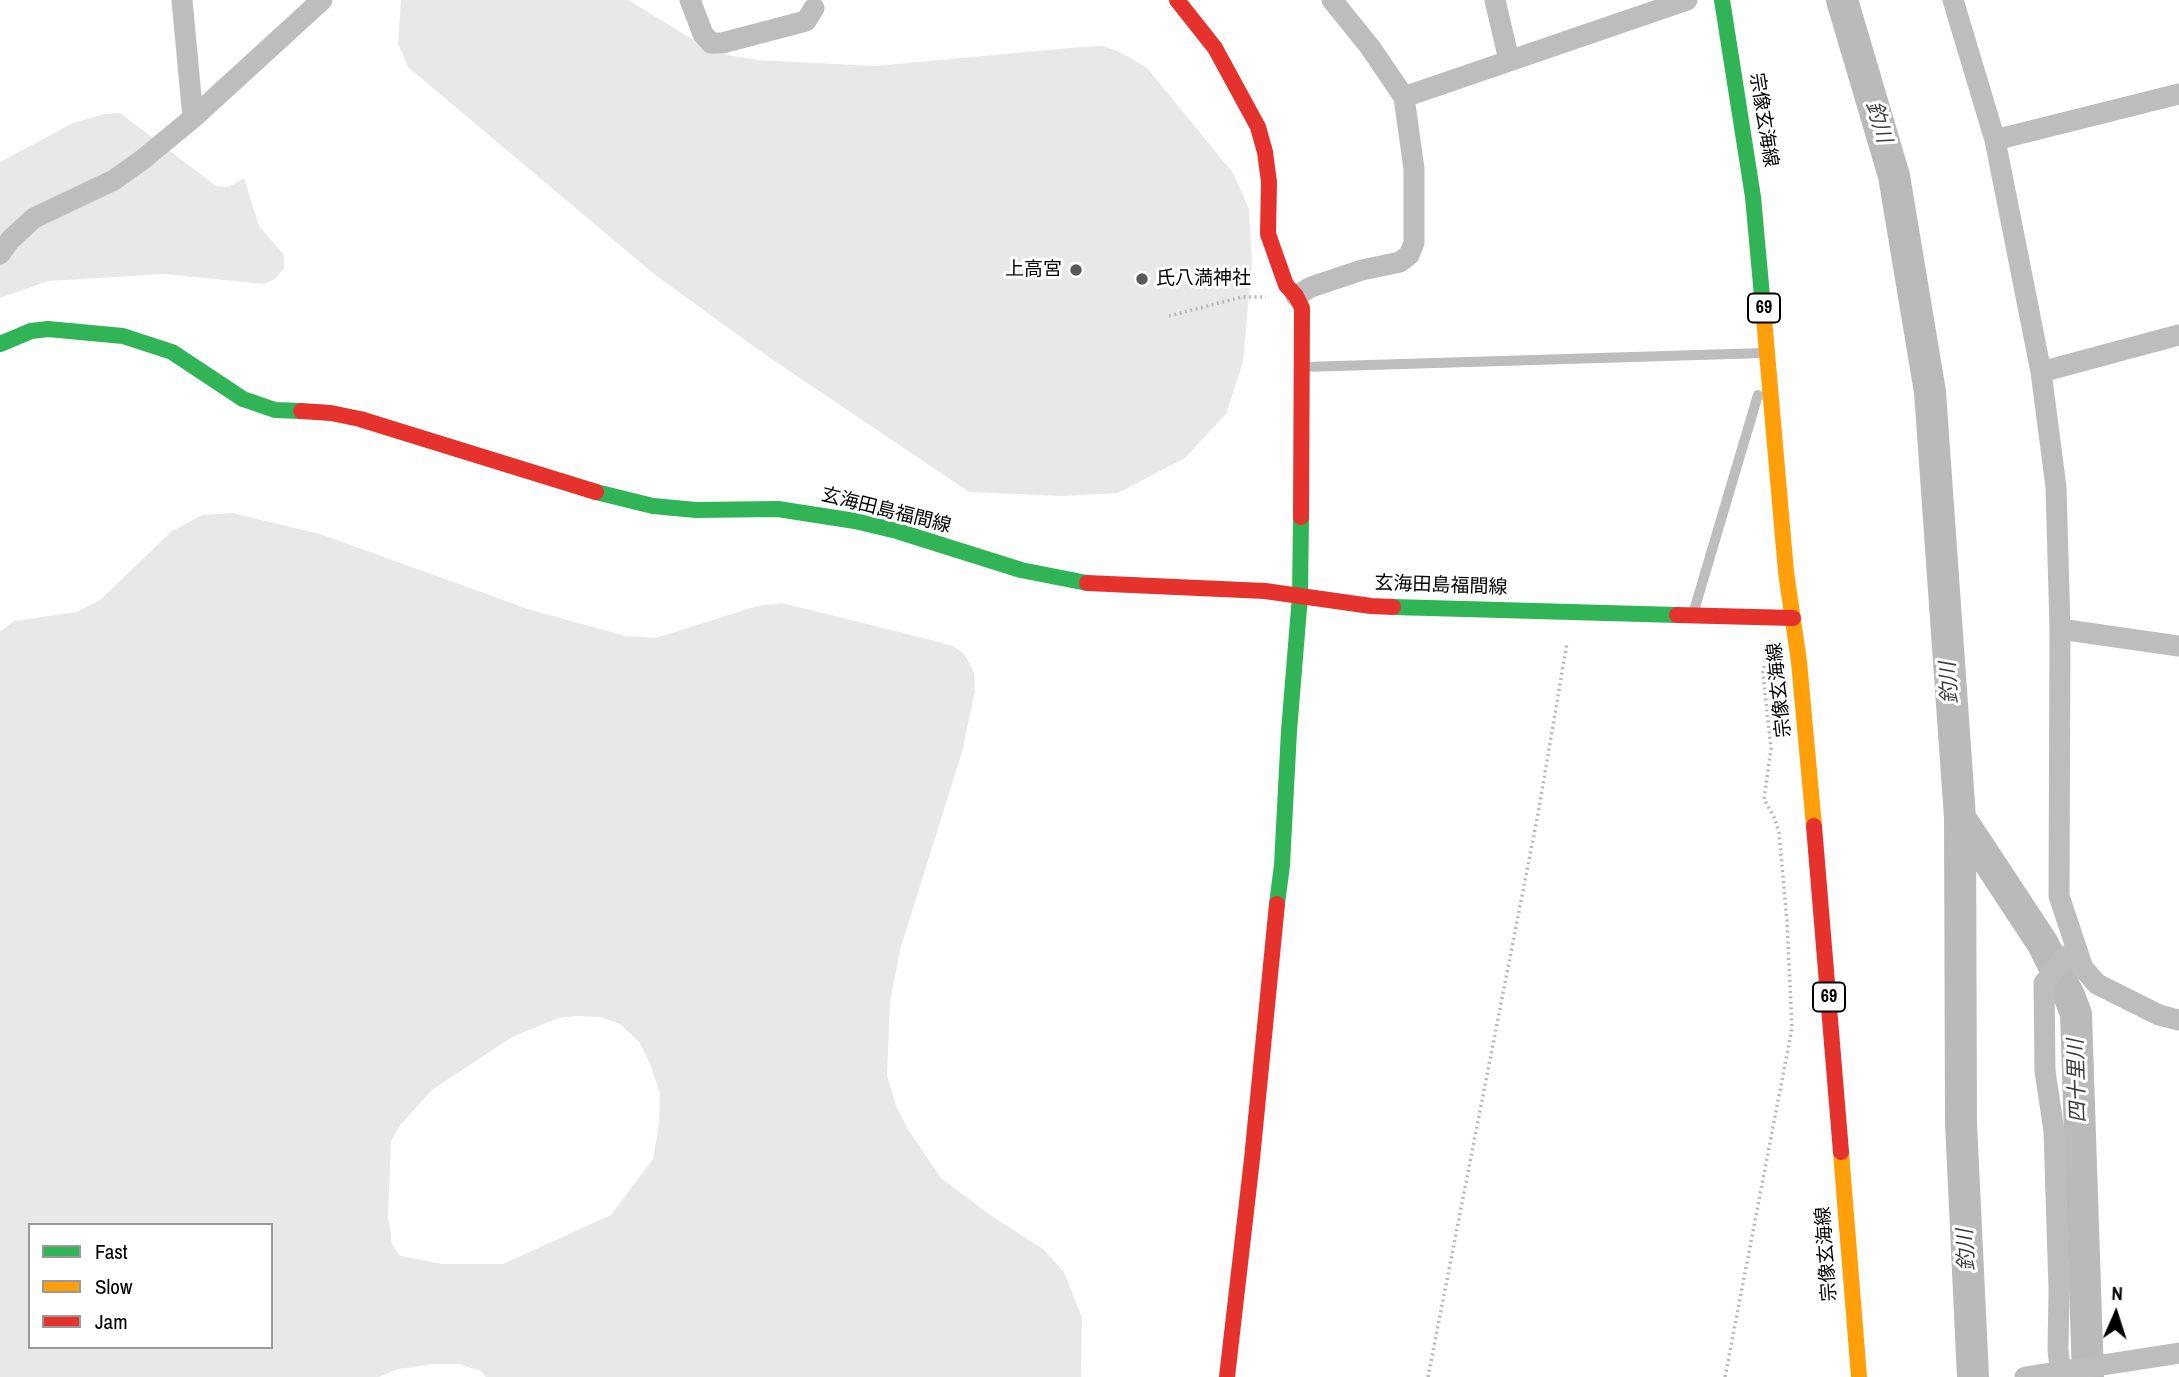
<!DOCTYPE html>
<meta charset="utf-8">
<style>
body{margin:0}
#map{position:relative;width:2179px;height:1377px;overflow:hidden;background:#fff;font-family:"Archivo Narrow",sans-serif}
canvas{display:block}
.legend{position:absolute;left:28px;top:1223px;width:245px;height:126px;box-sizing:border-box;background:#fff;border:2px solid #999;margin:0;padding:9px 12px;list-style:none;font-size:21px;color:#000}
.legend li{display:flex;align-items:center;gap:14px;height:35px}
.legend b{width:35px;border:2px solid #999}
.north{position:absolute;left:2081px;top:1279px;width:70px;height:70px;-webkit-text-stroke:5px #fff;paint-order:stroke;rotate:3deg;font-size:19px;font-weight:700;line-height:28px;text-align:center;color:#000}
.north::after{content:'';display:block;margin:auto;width:24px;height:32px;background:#000;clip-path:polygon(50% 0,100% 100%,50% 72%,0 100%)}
</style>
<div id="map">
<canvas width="2179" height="1377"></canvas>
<ul class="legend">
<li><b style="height:9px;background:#30b455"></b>Fast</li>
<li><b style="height:9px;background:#ff9f0a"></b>Slow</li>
<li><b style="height:9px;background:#e5322d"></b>Jam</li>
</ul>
<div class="north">N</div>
</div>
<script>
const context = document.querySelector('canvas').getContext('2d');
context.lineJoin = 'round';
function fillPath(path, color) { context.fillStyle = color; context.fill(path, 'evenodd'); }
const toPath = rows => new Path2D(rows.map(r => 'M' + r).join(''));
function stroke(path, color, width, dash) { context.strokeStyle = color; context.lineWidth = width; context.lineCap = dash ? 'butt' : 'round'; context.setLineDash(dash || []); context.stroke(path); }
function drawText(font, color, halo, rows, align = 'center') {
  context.font = font + ' "Archivo Narrow","Noto Sans JP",sans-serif'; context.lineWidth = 6; context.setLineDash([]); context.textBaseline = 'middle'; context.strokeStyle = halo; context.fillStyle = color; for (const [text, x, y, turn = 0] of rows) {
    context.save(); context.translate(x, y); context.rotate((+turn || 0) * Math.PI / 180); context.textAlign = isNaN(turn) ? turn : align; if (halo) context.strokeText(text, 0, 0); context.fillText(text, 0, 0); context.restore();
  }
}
fillPath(toPath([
 [401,0,628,0,715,53,757,60,875,66,1081,47,1102,46,1120,52,1147,68,1233,173,1249,209,1252,263,1243,362,1226,414,1185,458,1118,493,1062,496,969,492,763,353,654,274,408,67,398,43],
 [120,113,216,186,229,187,244,178,259,226,284,255,284,268,275,279,264,284,165,274,48,281,0,298,0,162,73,123,104,114],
 [232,513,320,534,528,609,625,636,656,638,757,606,782,603,923,638,953,646,964,654,974,672,975,691,962,752,900,950,890,1002,887,1075,896,1106,909,1131,941,1178,990,1215,1043,1249,1064,1272,1082,1318,1081,1377,486,1377,481,1371,459,1364,433,1364,398,1369,379,1377,0,1377,0,632,14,621,77,612,100,600,172,531,202,515],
 [578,1016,600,1017,620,1024,639,1042,649,1061,660,1093,659,1124,653,1159,611,1215,503,1264,442,1264,400,1256,392,1244,388,1216,391,1141,400,1125,433,1089,512,1037,558,1018],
 [30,1225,271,1225,271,1347,30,1347]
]), '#e8e8e8');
stroke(toPath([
 [1842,0,1894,176,1930,392,1960,818,1961,1123,1973,1377],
 [1960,818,2043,944,2070,998,2076,1014,2088,1377]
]), '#bababa', 32);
stroke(toPath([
 [1169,316,1242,297,1266,297],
 [1428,1377,1538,814,1567,643],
 [1725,1377,1792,1028,1787,921,1779,833,1775,819,1764,799,1771,749,1763,673,1769,640]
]), '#b8b8b8', 3.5, [2, 3.5]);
stroke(toPath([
 [1304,367,1764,353],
 [1693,614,1758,395]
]), '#bdbdbd', 10);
stroke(toPath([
 [182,0,193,118],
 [690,0,703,34,711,43,722,43,806,21,814,8],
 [1495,0,1509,60],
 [1953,0,1995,140,2041,372,2056,487,2060,629,2059,896,2083,968,2097,984,2159,1015,2179,1020],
 [1404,97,1687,0],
 [1995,140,2179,94],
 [0,254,10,240,34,218,114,180,142,160,193,118,322,0],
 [1296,296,1311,287,1362,270,1400,262,1409,255,1414,243,1414,169,1404,97,1370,47,1332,0],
 [2041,372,2179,335],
 [2060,629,2179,646],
 [2025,1377,2179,1353],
 [2061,1377,2058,1350,2059,1290,2054,1131,2045,1071,2044,983,2065,957,2076,950]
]), '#bdbdbd', 21);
stroke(toPath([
 [1722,0,1753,197,1763,307],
 [0,344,31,331,48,329,123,336,172,352,243,399,275,410,301,411],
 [596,492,653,506,696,510,778,509,855,521,897,531,1021,570,1087,583],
 [1393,607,1677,615],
 [1277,904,1282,865,1289,731,1300,596,1301,517]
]), '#30b455', 16);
stroke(toPath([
 [1763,307,1786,572,1799,662,1814,826],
 [1841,1152,1859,1377]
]), '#ff9f0a', 16);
stroke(toPath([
 [1177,0,1215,48,1258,127,1265,152,1269,182,1268,234,1286,285,1296,296,1302,308,1301,517],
 [301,411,331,413,360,419,596,492],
 [1087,583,1265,591,1371,606,1393,607],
 [1677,615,1793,618],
 [1814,826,1841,1152],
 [1227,1377,1252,1159,1277,904]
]), '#e5322d', 16);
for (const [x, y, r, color] of [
 [1076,270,7,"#595959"],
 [1142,279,7,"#595959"]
]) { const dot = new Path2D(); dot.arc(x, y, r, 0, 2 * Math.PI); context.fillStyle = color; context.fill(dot); stroke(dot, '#fff', 2.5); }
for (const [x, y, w] of [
 [1764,308,32],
 [1829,997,32]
]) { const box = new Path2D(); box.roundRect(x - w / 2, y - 14.5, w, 29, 5); context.fillStyle = '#fff'; context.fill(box); stroke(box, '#000', 2); }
drawText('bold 18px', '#000', null, [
 ["69",1764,308],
 ["69",1829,997]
]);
drawText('19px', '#000', '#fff', [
 ["宗像玄海線",1763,120,81],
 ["玄海田島福間線",886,511,14],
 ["玄海田島福間線",1441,586,2],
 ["宗像玄海線",1780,690,-96],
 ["宗像玄海線",1827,1254,-94]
]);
drawText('19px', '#000', '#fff', [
 ["上高宮",1062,270],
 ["氏八満神社",1156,279,"left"]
], 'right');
drawText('italic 21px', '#3e3e3e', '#fff', [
 ["釣川",1878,122,73],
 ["釣川",1950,683,-94],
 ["四十里川",2078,1081,-92],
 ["釣川",1967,1250,-93]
]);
</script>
